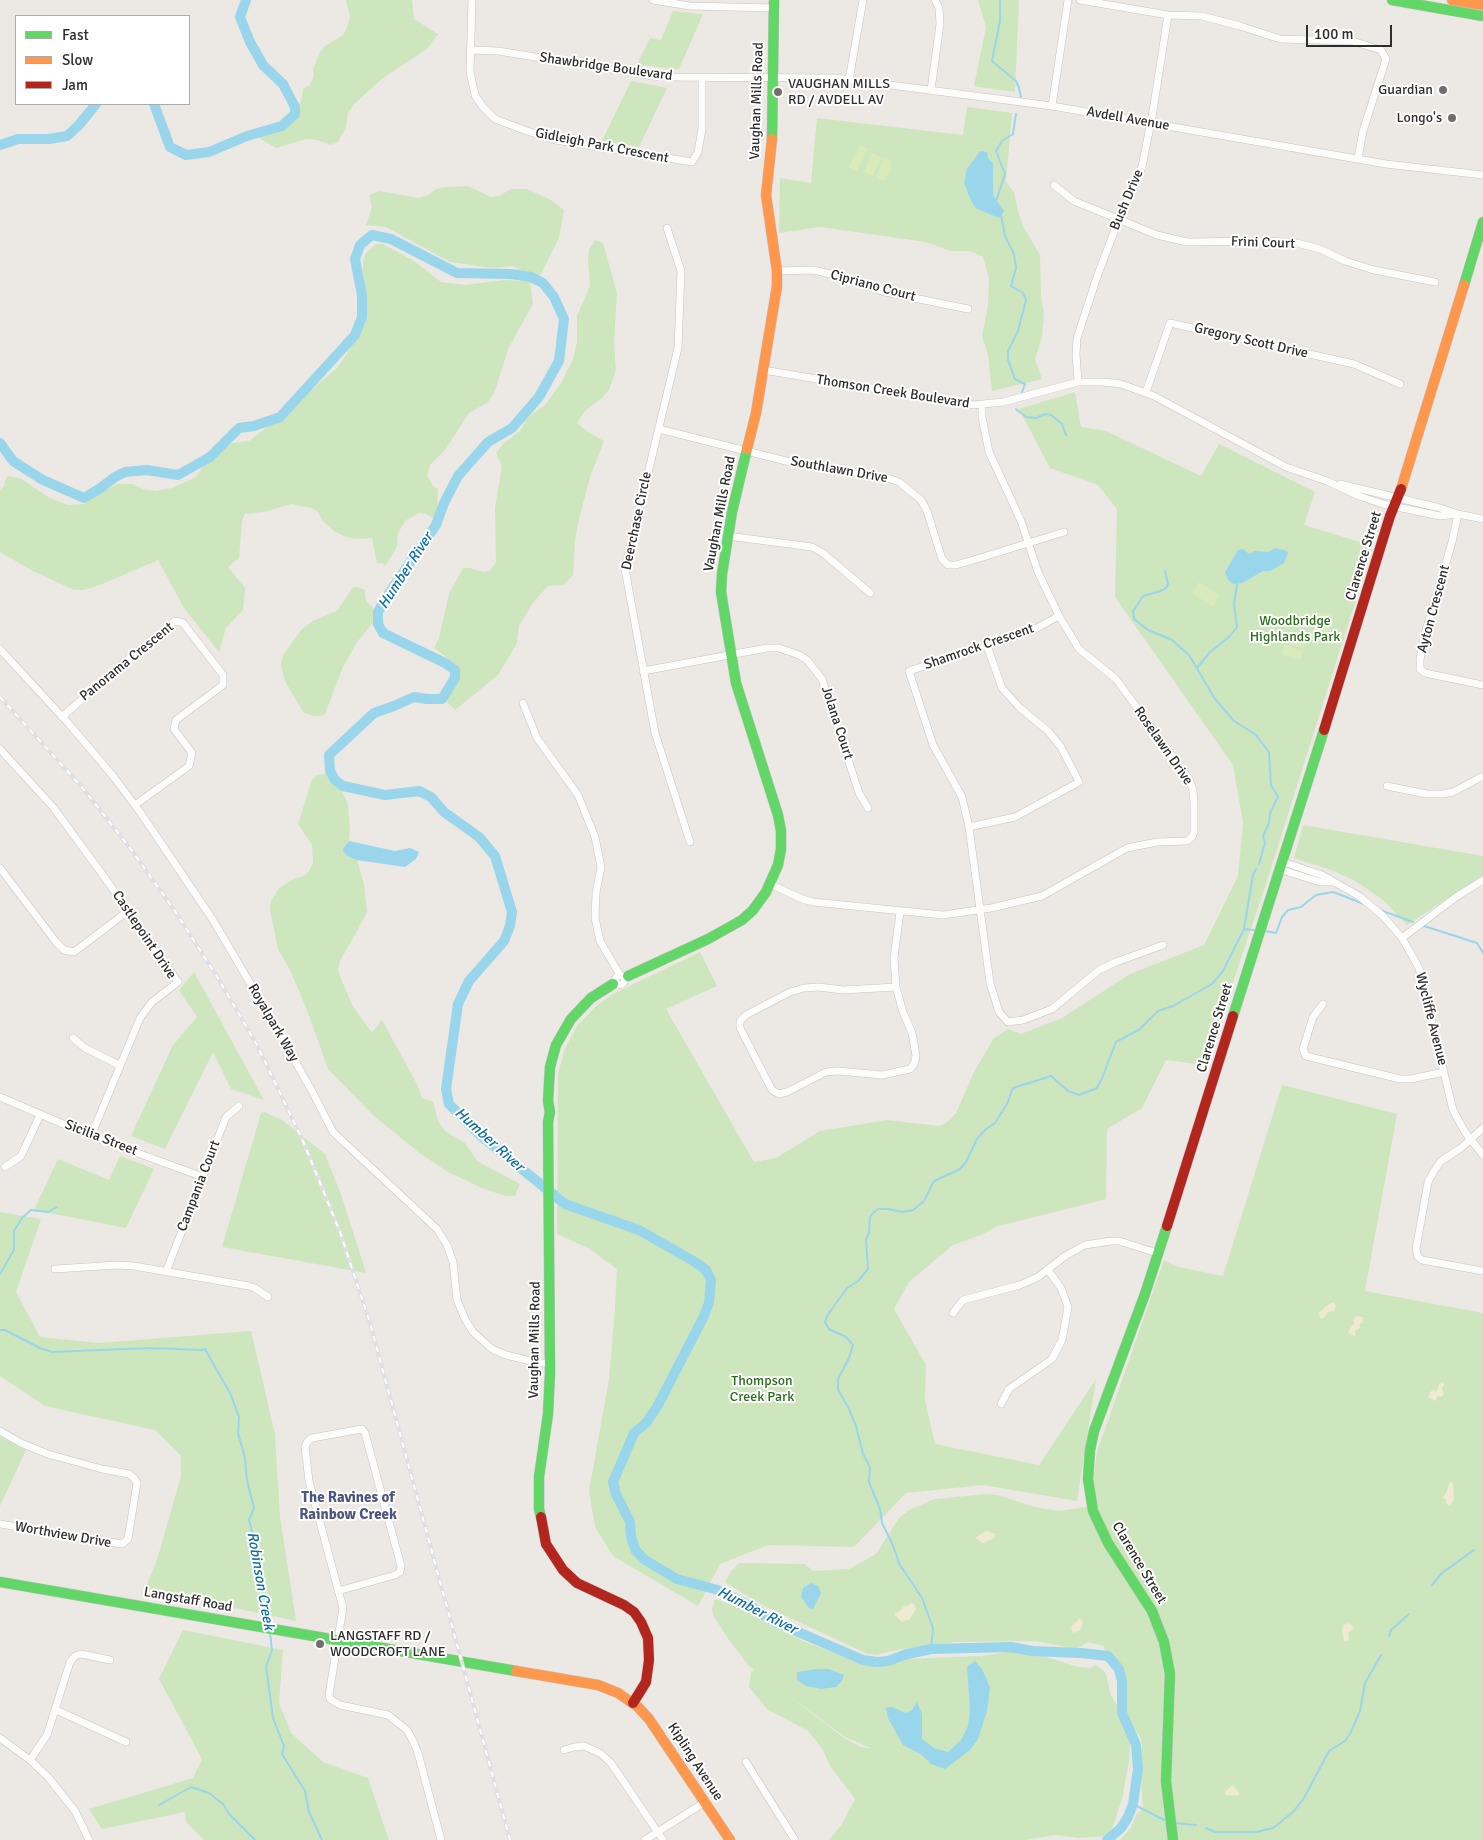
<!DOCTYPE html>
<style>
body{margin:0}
#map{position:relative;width:1483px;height:1840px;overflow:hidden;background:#ece8e4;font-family:Signika,sans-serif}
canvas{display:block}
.legend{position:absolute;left:15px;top:15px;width:175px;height:90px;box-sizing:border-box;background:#fff;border:1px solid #ababab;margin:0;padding:6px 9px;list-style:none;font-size:15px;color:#2e2e2e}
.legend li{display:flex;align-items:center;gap:10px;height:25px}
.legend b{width:25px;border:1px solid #ababab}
.scale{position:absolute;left:1306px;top:25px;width:86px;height:22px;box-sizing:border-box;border:2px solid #2e2e2e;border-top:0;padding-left:6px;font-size:15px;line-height:18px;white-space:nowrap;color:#2e2e2e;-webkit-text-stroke:4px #fff;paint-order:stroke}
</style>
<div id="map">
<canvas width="1483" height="1840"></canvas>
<ul class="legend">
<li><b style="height:6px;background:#63d668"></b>Fast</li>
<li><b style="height:6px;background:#ff974d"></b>Slow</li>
<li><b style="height:6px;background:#b3261e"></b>Jam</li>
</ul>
<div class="scale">100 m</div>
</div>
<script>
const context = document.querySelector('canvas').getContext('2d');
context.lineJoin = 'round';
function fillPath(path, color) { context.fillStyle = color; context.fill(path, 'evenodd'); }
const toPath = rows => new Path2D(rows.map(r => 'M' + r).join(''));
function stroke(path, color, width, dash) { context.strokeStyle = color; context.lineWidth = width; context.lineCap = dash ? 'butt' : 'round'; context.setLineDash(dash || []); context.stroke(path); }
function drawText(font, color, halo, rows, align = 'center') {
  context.font = font + ' Signika,sans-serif'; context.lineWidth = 4; context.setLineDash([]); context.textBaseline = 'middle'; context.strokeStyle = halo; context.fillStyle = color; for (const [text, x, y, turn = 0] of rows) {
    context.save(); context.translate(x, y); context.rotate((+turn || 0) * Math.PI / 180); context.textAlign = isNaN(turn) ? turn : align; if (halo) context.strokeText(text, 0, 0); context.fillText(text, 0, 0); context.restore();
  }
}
fillPath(toPath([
 [346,0,412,0,414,19,438,34,427,49,383,78,353,105,348,113,346,127,338,142,331,145,317,140,306,139,276,148,259,138,290,117,301,102,303,89,310,85,314,76,313,69,320,52,325,46,343,35,347,27,350,17],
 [978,0,1019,0,1015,92,974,86,986,27],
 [673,11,703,14,679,69,664,68,637,64,650,38,661,40],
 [631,81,667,88,639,147,602,141],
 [967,107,1012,113,1006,182,1014,192,1018,211,1023,226,1040,255,1041,296,1044,314,1042,337,1035,359,1042,379,992,391,988,355,982,336,988,306,989,278,983,257,970,251,951,251,926,242,820,227,779,233,780,178,811,183,817,118,963,135],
 [468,186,491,197,499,196,511,189,527,189,551,200,564,210,559,238,541,274,533,277,513,266,492,268,450,262,386,227,366,225,372,207,369,195,379,191,419,198,428,195,436,189,447,187],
 [595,240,603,243,617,293,614,343,616,370,609,390,602,398,585,411,577,423,588,432,604,441,590,477,578,523,575,541,573,575,564,585,548,586,532,604,519,626,517,643,498,675,455,710,441,696,455,686,458,676,446,657,434,648,439,638,449,594,463,568,470,568,483,572,490,571,496,562,495,508,502,466,496,453,504,443,520,431,528,417,545,405,561,383,573,359,577,342,577,316,590,286,588,261,589,249],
 [376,244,383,244,414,261,441,282,466,285,504,280,530,281,533,304,508,349,495,391,488,402,469,413,445,450,430,465,427,476,433,486,438,489,437,510,434,519,426,514,419,513,406,520,398,533,397,547,385,566,382,563,377,564,372,538,355,539,346,537,334,531,323,521,317,511,311,508,291,504,264,512,245,514,242,521,239,558,228,567,245,588,243,610,226,628,219,652,184,608,158,560,100,585,84,590,74,590,31,570,0,552,0,490,4,486,7,476,20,478,48,497,68,505,84,504,105,490,118,484,133,484,143,489,156,491,172,488,196,477,206,462,216,451,233,443,249,441,280,417,338,367,356,339,365,318,366,291,363,274,363,262,365,254],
 [1075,392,1081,427,1106,431,1201,476,1219,444,1315,492,1304,525,1373,546,1265,887,1205,1065,1166,1060,1142,1108,1107,1129,1106,1199,998,1226,981,1235,953,1245,909,1282,894,1309,926,1365,925,1400,935,1444,1039,1465,1096,1379,1077,1501,983,1485,906,1493,854,1547,768,1545,720,1564,698,1606,613,1556,595,1527,589,1491,609,1379,615,1308,617,1269,588,1248,557,1234,558,1074,565,1048,577,1026,595,1007,613,994,700,952,717,986,666,1009,754,1162,776,1158,820,1131,887,1120,939,1126,946,1123,956,1113,974,1072,994,1038,1008,1029,1021,1034,1062,1018,1130,974,1204,945,1238,876,1243,823,1233,765,1115,597,1117,509,1098,485,1050,468,1019,409],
 [357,587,365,590,366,601,374,609,376,616,372,624,357,642,343,667,325,714,320,716,313,716,303,712,285,681,281,666,283,655,302,629,313,621,338,610,352,588],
 [326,774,332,784,342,791,348,804,350,830,349,841,342,850,347,856,357,860,364,884,367,913,340,961,338,971,352,1005,372,1033,382,1020,417,1084,422,1098,433,1102,438,1121,445,1131,465,1143,477,1161,520,1184,515,1196,506,1196,484,1189,448,1172,418,1152,373,1115,328,1069,307,1010,290,970,278,949,270,910,271,901,279,888,295,878,301,877,308,873,313,863,312,845,298,824,312,780,317,775],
 [1303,825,1483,856,1483,875,1407,925,1383,900,1357,882,1334,871,1294,858],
 [194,972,264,1100,231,1089,213,1052,165,1149,131,1136,173,1045,197,1017,179,990],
 [1282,1085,1397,1114,1365,1291,1483,1313,1483,1840,1120,1840,1131,1828,1136,1815,1143,1809,1140,1769,1142,1744,1140,1737,1128,1721,1125,1705,1127,1687,1103,1646,1088,1642,1076,1649,1036,1641,955,1642,902,1649,876,1655,868,1654,764,1606,725,1582,731,1571,740,1563,805,1564,813,1571,849,1569,876,1554,899,1518,909,1510,935,1499,988,1494,998,1495,1034,1507,1059,1511,1097,1505,1093,1483,1097,1452,1164,1260,1179,1267,1223,1276],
 [264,1112,282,1120,325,1154,342,1197,366,1273,222,1247,261,1113],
 [120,1156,154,1169,126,1228,34,1210,58,1159,109,1180],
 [0,1212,41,1219,16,1292,40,1337,99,1343,251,1331,275,1434,280,1517,296,1621,145,1589,157,1560,181,1476,181,1456,155,1430,45,1406,0,1376],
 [0,1436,26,1450,0,1506],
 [715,1599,750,1611,803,1641,855,1661,879,1666,899,1663,907,1659,980,1656,1015,1651,1043,1656,1078,1667,1090,1668,1095,1665,1102,1669,1106,1674,1111,1696,1119,1708,1121,1721,1130,1742,1129,1762,1122,1799,1111,1832,1105,1836,1079,1838,1056,1835,1025,1840,829,1840,842,1824,855,1799,830,1766,822,1748,808,1731,767,1709,749,1687,751,1672,754,1670,748,1665,729,1640,713,1615,712,1609],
 [788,1695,845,1737,873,1749,861,1747,844,1738],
 [183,1630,283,1650,279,1703,291,1733,323,1762,368,1778,389,1840,204,1840,186,1822,185,1812,102,1829,89,1809,193,1778,202,1759,159,1679]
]), '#cee6be');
fillPath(toPath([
 [1333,1302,1336,1305,1334,1311,1328,1312,1324,1318,1320,1318,1319,1313,1326,1306],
 [1356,1316,1363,1317,1362,1320,1363,1322,1359,1325,1360,1328,1356,1330,1355,1336,1348,1333,1350,1328,1354,1324,1354,1318],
 [1442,1382,1444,1384,1442,1389,1444,1394,1441,1397,1438,1396,1435,1401,1428,1397,1432,1390,1437,1392,1438,1386],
 [1450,1482,1453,1483,1454,1499,1450,1506,1446,1503,1446,1499,1442,1498,1446,1493],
 [986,1531,996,1534,994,1538,983,1543,975,1538],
 [911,1603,914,1604,916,1609,910,1619,902,1622,894,1614,901,1610,904,1606,907,1606],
 [1080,1618,1083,1622,1082,1626,1080,1630,1073,1633,1071,1627],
 [1349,1623,1354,1628,1348,1633,1349,1640,1344,1641,1342,1630,1344,1625],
 [1233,1785,1240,1794,1237,1796,1226,1795,1225,1791]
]), '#f0ead3');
fillPath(toPath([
 [860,145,868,149,857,171,849,167],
 [872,153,881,157,873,176,864,172],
 [884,158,893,162,885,181,876,177],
 [1199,582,1220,595,1213,607,1192,593],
 [1316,612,1331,614,1328,636,1313,633],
 [1287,632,1307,639,1304,648,1285,642],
 [1284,645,1303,651,1300,660,1281,654]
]), '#d9eabb');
fillPath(toPath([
 [980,151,987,152,988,158,993,163,993,195,1004,211,999,218,977,209,972,203,964,183,967,169],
 [1275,548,1287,551,1288,553,1284,563,1270,571,1263,571,1242,583,1233,584,1228,580,1225,572,1238,550,1243,549,1249,554,1255,551,1268,552],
 [349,841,395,851,410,848,419,852,416,859,405,867,357,860,347,856,342,850],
 [811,1583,818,1586,821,1593,813,1609,809,1608,801,1597,803,1588],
 [975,1661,982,1669,990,1687,987,1711,978,1739,970,1750,945,1769,931,1764,922,1755,903,1745,888,1718,886,1708,892,1707,906,1713,912,1710,917,1702,922,1714,922,1739,934,1748,948,1752,961,1740,968,1726,970,1710,967,1667],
 [817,1669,829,1669,844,1675,842,1681,836,1687,821,1689,806,1686,797,1680,797,1672]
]), '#99d6ec');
stroke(toPath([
 [1000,0,1000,21,992,61,1016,81,1019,88,1021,97],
 [996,201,1005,174,996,151,1002,141,1013,134,1016,114],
 [1001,215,1005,236,1014,254,1016,268,1011,286,1023,293,1026,300,1018,331,1008,351,1008,360,1015,379,1025,384,1021,395],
 [1016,409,1026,417,1036,418,1045,414,1051,415,1062,424,1066,435],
 [1165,571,1168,584,1166,588,1161,591,1143,596,1133,611,1134,619,1148,630,1172,640,1189,655,1215,699,1234,721,1255,734,1269,752,1271,785,1278,797,1270,813,1269,823,1263,836,1265,843,1259,864],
 [1197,668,1210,652,1229,637,1237,627,1234,604,1237,584],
 [1380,910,1413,922],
 [1424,926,1477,943,1483,953],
 [1244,929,1254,930],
 [1265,931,1276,933,1282,917,1288,910,1301,907,1316,895,1333,892,1364,904],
 [0,1274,14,1250,14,1231,22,1218,31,1210,48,1212,57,1207],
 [0,1330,5,1330,40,1348,52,1352,150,1348,202,1350,205,1349,231,1395,239,1417,238,1433,245,1458,247,1481,254,1508,249,1520,254,1539,268,1625],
 [1432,1585,1442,1573,1474,1550],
 [270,1632,272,1651,266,1666,273,1718,284,1746,282,1754,305,1791,309,1812,322,1840],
 [1389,1636,1391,1630,1409,1614],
 [931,1649,933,1628,922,1598,900,1565,892,1543,882,1523,880,1509,869,1482,870,1467,863,1454,856,1426,848,1407,838,1390,838,1379,849,1358,853,1345,846,1337,829,1329,825,1322,827,1316,847,1288,858,1281,868,1269,866,1240,869,1233,870,1217,873,1213,878,1209,888,1209,902,1212,913,1210,924,1201,934,1181,960,1169,966,1162,977,1139,985,1130,995,1123,1007,1104,1013,1088,1051,1076,1068,1091,1079,1095,1097,1088,1102,1078,1116,1042,1140,1029,1158,1011,1173,1006,1212,984,1223,971,1244,929,1253,875,1256,869],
 [1133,1804,1164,1820],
 [159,1805,191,1787,209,1793,223,1804,229,1814,255,1840],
 [1175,1823,1196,1825],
 [1206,1828,1215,1832,1256,1832,1273,1828,1293,1812,1304,1798,1329,1751,1345,1741,1351,1732,1360,1711,1365,1683,1381,1655]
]), '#99d6ec', 2);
stroke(toPath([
 [154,104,170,147,186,155,209,152,247,136,282,126,295,114,295,107,283,84,263,65,250,42,240,17,246,0],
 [0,145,18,139,49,139,67,136,79,125,96,104],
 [0,443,13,461,27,470,43,480,84,498,99,489,115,477,125,472,147,470,178,475,210,457,239,428,254,426,280,417,355,335,362,317,362,295,355,259,360,245,372,235,391,239,457,273,511,274,531,277,543,283,554,297,564,319,559,361,539,397,512,428,488,442,458,476,444,503,436,525,385,599,378,612,378,624,383,633,445,663,455,670,455,678,442,699,427,699,414,697,394,706,374,713,329,755,330,771,335,780,343,786,385,795,419,791,431,797,444,812,479,837,495,856,512,912,510,926,504,941,469,981,458,1004,446,1089,449,1104,480,1135,565,1204,639,1230,695,1262,706,1270,711,1280,709,1303,703,1318,657,1407,646,1423,634,1433,613,1482,616,1494,630,1522,631,1537,636,1551,645,1560,677,1579,718,1590,754,1608,775,1622,863,1660,877,1662,888,1661,907,1654,931,1649,1011,1647,1032,1651,1081,1653,1108,1656,1119,1669,1122,1681,1122,1713,1136,1745,1138,1769,1133,1804,1128,1817,1121,1828,1107,1840]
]), '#99d6ec', 10);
const street = toPath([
 [472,0,470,72,475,95,482,106,495,119,527,131,556,140,692,162,698,152,702,129,702,78],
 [653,0,690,6,773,8],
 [1080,0,1168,15,1202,16,1240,26,1280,39,1352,41,1381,50,1386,59,1363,131,1358,158],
 [470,50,498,51,660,77,836,78,1052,106,1386,164,1483,175],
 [849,80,863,0],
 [931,90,940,24,939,8,935,0],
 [1052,106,1068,0],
 [1054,185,1074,201,1157,235,1187,242,1267,241,1297,243,1320,249,1345,261,1374,270,1435,282],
 [667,228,681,271,678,348,625,569,655,733,690,842],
 [777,271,813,270,835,275,885,292,968,309],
 [763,370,973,405,1003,402,1078,382,1103,382,1121,384,1154,396,1286,467,1327,481,1359,496,1383,504,1440,516,1458,514],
 [1078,382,1076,354,1077,338,1098,274,1119,219,1142,167,1153,111,1168,15],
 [1146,392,1170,323,1354,364,1400,384],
 [659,429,786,461,885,477,899,482,921,500,927,511,942,559,948,565,956,565,980,558,1064,532],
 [1340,484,1440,508,1458,514,1483,519],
 [1458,514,1452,542,1424,637,1420,660,1420,669,1425,673,1483,685],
 [728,536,812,547,823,553,870,593],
 [1059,616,1035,629,987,646,909,671,933,745,962,797,969,827,990,983,999,1012,1008,1022,1023,1020,1052,1009,1099,970,1116,962,1163,945],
 [0,649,69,724,113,776,140,812,213,920,264,1007,312,1091,333,1132,437,1229,447,1245,453,1262,457,1300,465,1319,473,1332,492,1349,506,1355,539,1363,550,1363],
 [643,671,767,648,779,648,799,655,807,660,822,679,859,793,868,808],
 [523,703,537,738,578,795,595,837,601,867,596,893,595,918,600,941,620,975],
 [62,717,121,665,175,621,183,623,223,675,223,685,176,720,174,729,192,753,189,766,135,805],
 [0,749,53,807,105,878,178,982,152,1002,140,1018,91,1136],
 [1387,786,1426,794,1443,794,1453,792,1483,776],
 [969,827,1015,817,1079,782,1061,747,1048,731,1020,708,1002,688,987,646],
 [1283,862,1322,875,1359,896,1383,916,1402,938,1419,968,1453,1110,1465,1132,1483,1155],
 [0,868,56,942,64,950,74,952,128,911],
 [1279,869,1320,882,1332,882],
 [770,884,802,899,813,902,943,915,991,908,1042,896,1127,848,1157,842,1187,841,1192,837,1194,832,1194,803,1193,790,1189,779,1116,679,1079,649,1059,616,1038,572,1021,521,989,452,982,417,982,405],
 [1402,938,1456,897,1483,880],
 '615.5 980a4.5 4.5 0 1 1 9 0a4.5 4.5 0 1 1-9 0Z',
 [896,987,843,990,819,987,804,988,790,992,746,1015,740,1021,740,1028,772,1090,779,1094,787,1092,826,1072,838,1071,882,1075,910,1069,914,1064,916,1056,912,1033,903,1012,896,987,894,958,900,912],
 [1323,1004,1313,1017,1303,1049,1306,1056,1400,1079,1411,1079,1444,1072],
 [73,1038,85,1048,119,1065],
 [0,1097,91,1136,203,1177],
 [1483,1128,1461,1148,1441,1161,1434,1171,1428,1182,1416,1249,1418,1257,1422,1260,1483,1271],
 [5,1167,21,1156,40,1115],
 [55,1269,117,1265,134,1266,249,1286,255,1288,268,1297],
 [166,1272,226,1117,239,1106],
 [953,1313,963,1300,1020,1285,1038,1277,1065,1256,1085,1245,1111,1241,1119,1241,1157,1253],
 [1001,1404,1009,1389,1052,1359,1062,1340,1068,1307,1061,1288,1048,1270],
 [0,1431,21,1443,48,1454,102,1469,129,1474,134,1478,137,1483,128,1539,122,1544,0,1524],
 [338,1591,395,1575,400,1572,401,1566,365,1433,362,1429,312,1438,307,1442,305,1447,309,1481,343,1608,329,1695,330,1699,340,1705,388,1715,407,1730,413,1741,418,1753,441,1840],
 [56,1710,126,1742],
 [0,1738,30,1760,48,1777,75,1811,89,1840],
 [564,1750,574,1747,584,1746,600,1753,611,1763,663,1840],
 [30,1760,47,1735,70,1662,75,1656,81,1654,110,1660],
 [746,1762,795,1840],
 [645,1840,705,1802]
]);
const fast = toPath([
 [1392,0,1483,16],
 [772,139,774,0],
 [1464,285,1483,222],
 [628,976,708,939,742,920,753,910,766,892,778,865,781,849,781,831,778,815,736,683,721,592,722,574,732,512,747,449],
 [1233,1016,1324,730],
 [1167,1226,1145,1294,1094,1431,1090,1450,1088,1479,1093,1511,1108,1543,1152,1611,1164,1642,1170,1674,1166,1781,1173,1840],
 [541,1517,539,1509,539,1477,548,1414,550,1373,548,1122,550,1112,548,1101,550,1067,556,1045,571,1019,591,998,613,984],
 [0,1582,516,1671]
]);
const slow = toPath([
 [1452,0,1483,5],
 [747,449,756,413,777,286,777,271,766,195,772,139],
 [1401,489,1464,285],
 [516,1671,598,1685,618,1693,638,1707,649,1719,730,1840]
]);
const jam = toPath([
 [1324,730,1390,516,1401,489],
 [1167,1226,1233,1016],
 [541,1517,546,1544,563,1570,577,1583,624,1605,634,1612,641,1622,648,1638,649,1660,646,1682,633,1703]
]);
stroke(street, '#c5c4c5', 8);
stroke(fast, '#c5c4c5', 11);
stroke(slow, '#c5c4c5', 11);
stroke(jam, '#c5c4c5', 11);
stroke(street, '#fcfcfb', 7);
stroke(fast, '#63d668', 10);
stroke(slow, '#ff974d', 10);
stroke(jam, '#b3261e', 10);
const rail = toPath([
 [0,697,81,786,130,848,175,911,219,980,257,1045,303,1141,340,1232,370,1323,510,1840]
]);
stroke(rail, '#dfdfe1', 4);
stroke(rail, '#fff', 2, [5.5]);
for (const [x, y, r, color] of [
 [1443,90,5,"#706f6e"],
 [778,92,5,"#706f6e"],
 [1452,118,5,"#706f6e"],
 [320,1644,5,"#706f6e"]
]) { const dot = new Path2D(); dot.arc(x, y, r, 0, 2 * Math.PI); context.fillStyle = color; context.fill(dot); stroke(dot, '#fff', 2); }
drawText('14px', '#2e2e2e', '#fff', [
 ["Shawbridge Boulevard",606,67,8],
 ["Vaughan Mills Road",757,101,-88],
 ["Avdell Avenue",1128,119,10],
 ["Gidleigh Park Crescent",602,146,11],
 ["Bush Drive",1127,200,-67],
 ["Frini Court",1263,243,2],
 ["Cipriano Court",873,286,15],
 ["Gregory Scott Drive",1251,341,13],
 ["Thomson Creek Boulevard",893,392,9],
 ["Southlawn Drive",839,470,10],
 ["Vaughan Mills Road",720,514,-79],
 ["Deerchase Circle",637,521,-78],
 ["Clarence Street",1364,556,-73],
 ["Ayton Crescent",1434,609,-75],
 ["Shamrock Crescent",979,647,-19],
 ["Panorama Crescent",127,662,-39],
 ["Jolana Court",837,723,72],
 ["Roselawn Drive",1163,746,55],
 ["Castlepoint Drive",144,935,56],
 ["Wycliffe Avenue",1431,1019,76],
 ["Royalpark Way",273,1023,60],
 ["Clarence Street",1215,1028,-73],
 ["Sicilia Street",101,1138,21],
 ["Campania Court",199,1186,-69],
 ["Vaughan Mills Road",535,1340,-89],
 ["Worthview Drive",63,1535,10],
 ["Clarence Street",1139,1563,59],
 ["Langstaff Road",188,1600,10],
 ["Kipling Avenue",695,1762,57]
]);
drawText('14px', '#2e2e2e', '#fff', [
 ["VAUGHAN MILLS",788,84],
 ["RD / AVDELL AV",788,100],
 ["Guardian",1433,90,"right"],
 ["Longo's",1442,118,"right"],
 ["LANGSTAFF RD /",330,1636],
 ["WOODCROFT LANE",330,1652]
], 'left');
drawText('14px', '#2c6e1b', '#fff', [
 ["Woodbridge",1295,621],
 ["Highlands Park",1295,637],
 ["Thompson",762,1381],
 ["Creek Park",762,1397]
]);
drawText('italic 15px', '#0d6fa3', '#fff', [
 ["Humber River",406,571,-57],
 ["Humber River",489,1140,42],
 ["Robinson Creek",260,1581,80],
 ["Humber River",757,1611,27]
]);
drawText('bold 15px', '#4d5680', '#fff', [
 ["The Ravines of",348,1498],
 ["Rainbow Creek",348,1515]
]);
</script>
